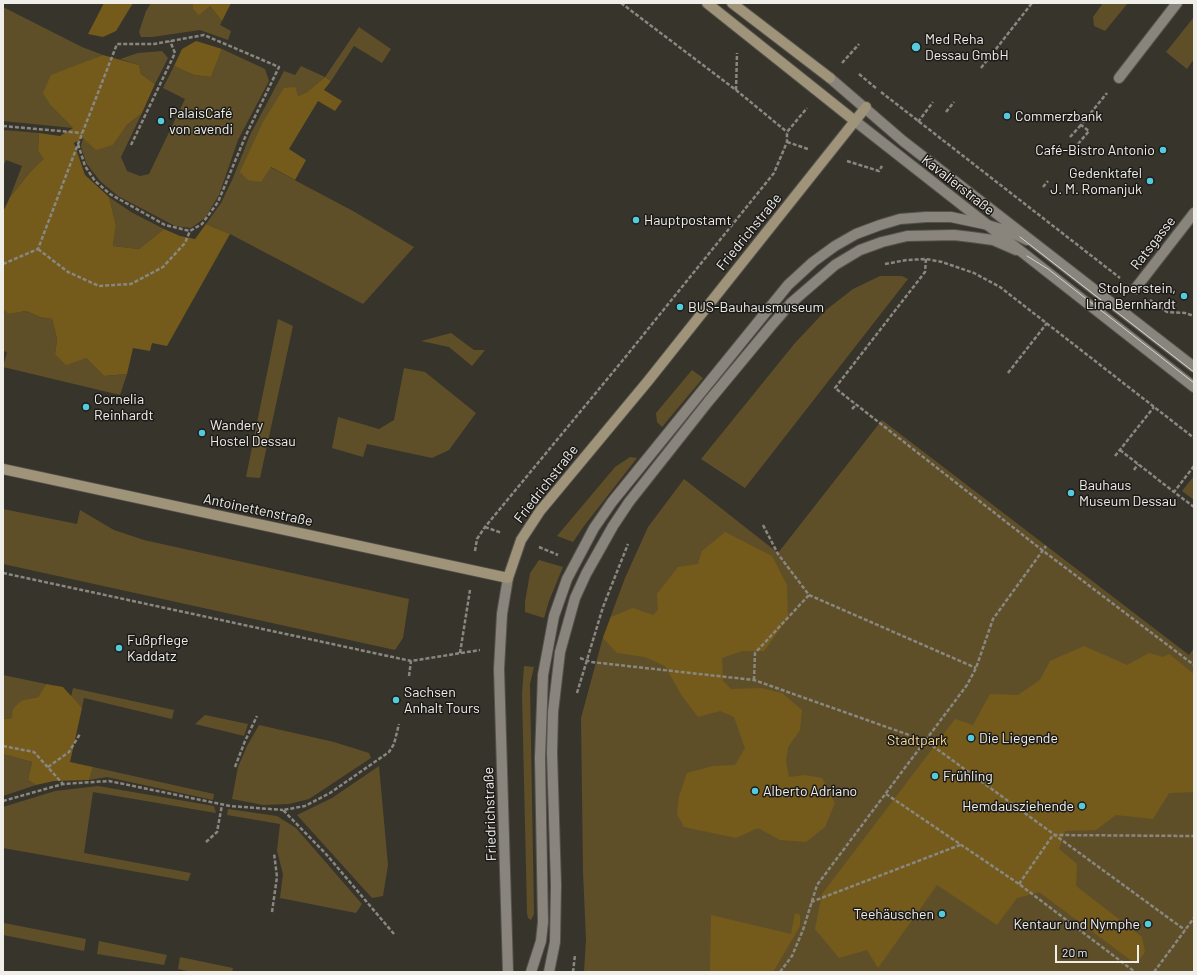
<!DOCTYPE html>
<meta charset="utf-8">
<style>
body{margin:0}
#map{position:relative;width:1197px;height:975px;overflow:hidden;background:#37342c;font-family:Barlow,sans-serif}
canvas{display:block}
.frame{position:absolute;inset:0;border:4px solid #f0eee9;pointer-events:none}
.scale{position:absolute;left:1055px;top:945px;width:84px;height:18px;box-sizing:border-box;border:2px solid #f0eee9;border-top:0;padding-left:5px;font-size:12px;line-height:14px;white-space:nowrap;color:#f0eee9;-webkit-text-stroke:3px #1d1b18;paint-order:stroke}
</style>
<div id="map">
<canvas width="1197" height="975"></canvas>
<div class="frame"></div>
<div class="scale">20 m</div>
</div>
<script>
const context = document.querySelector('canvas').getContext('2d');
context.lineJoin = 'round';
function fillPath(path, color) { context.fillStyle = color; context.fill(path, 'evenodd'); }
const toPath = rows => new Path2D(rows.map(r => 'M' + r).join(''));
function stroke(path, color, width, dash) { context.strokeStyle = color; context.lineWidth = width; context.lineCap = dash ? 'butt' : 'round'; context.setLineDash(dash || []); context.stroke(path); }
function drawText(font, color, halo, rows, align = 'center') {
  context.font = font + ' Barlow,sans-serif'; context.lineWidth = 3; context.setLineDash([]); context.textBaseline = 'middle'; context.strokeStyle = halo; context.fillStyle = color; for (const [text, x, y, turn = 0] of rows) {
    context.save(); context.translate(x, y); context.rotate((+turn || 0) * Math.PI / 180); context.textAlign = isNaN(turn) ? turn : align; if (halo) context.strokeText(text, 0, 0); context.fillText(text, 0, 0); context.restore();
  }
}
fillPath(toPath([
 [151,3,193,3,193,9,210,6,222,21,220,25,231,31,228,40,200,30,152,37,141,37,139,32,146,11],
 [1103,3,1128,3,1105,31,1094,26,1093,17],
 [3,7,82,47,103,55,79,65,51,106,73,128,3,121],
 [1194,17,1194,59,1187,69,1166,52],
 [359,27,391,49,382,63,354,46,331,81,325,77,307,92,298,96,270,167,353,211,414,247,363,304,230,234,206,224,221,203,233,178,250,135,284,71,295,75,301,66,325,77],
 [222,49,265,69,269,81,238,140,219,195,205,218,191,228,175,226,118,196,100,181,86,163,81,146,83,138,113,145,127,125,142,113,121,157,127,171,140,176,149,174,185,99,163,88,174,66,194,75,211,77],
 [162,51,168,58,155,84,141,74,139,65,120,59,138,53],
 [3,130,39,133,38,151,45,159,31,171,10,197,22,166,6,160,3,167],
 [109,197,131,212,164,229,139,249,113,246,116,225],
 [880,276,902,276,908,279,745,488,701,459,795,343,826,310,853,289],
 [3,309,8,314,26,311,40,317,52,319,57,339,55,354,86,358,104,376,127,374,120,395,3,367,7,352,3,351],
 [278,319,293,326,260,478,246,477],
 [451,333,474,350,485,350,472,366,449,347,421,341],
 [404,368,425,372,476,413,449,450,432,458,367,444,363,457,332,448,338,417,379,429,394,420],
 [692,370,703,378,662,427,657,422,656,413],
 [882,420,1189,655,1194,648,1194,972,584,972,586,940,583,871,581,718,603,637,625,578,648,527,684,479,778,553],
 [630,457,637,458,584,526,573,542,557,536,615,467],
 [1194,476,1194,500,1182,491],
 [3,509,77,524,80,510,114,530,144,540,409,599,403,638,395,650,3,564],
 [539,560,563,567,549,601,544,618,525,612,525,602,530,573],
 [524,666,534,667,530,684,534,914,531,920,528,918,527,913,522,694],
 [3,675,46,684,38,697,22,700,12,718,3,719],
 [73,688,174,710,172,719,84,698,82,708,71,697],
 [205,715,248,724,244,736,195,724],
 [259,725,334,742,369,753,371,758,309,799,289,804,263,805,232,799,238,767,247,746],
 [3,754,32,762,28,780,36,785,3,796],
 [379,766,388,865,383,896,372,898,297,815,332,798],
 [93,767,214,794,213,800,107,777,89,780],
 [98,786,214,806,216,813,93,792,84,853,191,873,188,881,3,848,3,807,55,791],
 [228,809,277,816,296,828,362,904,356,913,280,898,283,874,277,851,280,824,227,815],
 [4,923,86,939,84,951,3,935],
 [99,941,167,955,164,965,97,954],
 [180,957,233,968,232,972,192,972,178,969]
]), '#5f4f29');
fillPath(toPath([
 [104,3,133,3,116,31,103,37,88,34],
 [193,3,231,3,222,21,210,6,199,15,193,9],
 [196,41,222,49,211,77,194,75,174,66,182,49],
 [103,55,139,65,141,74,155,84,142,113,127,125,113,145,96,150,83,138,74,143,85,175,109,197,116,225,113,246,139,249,164,229,180,236,195,239,206,224,230,234,167,346,152,343,150,351,133,348,127,374,104,376,86,358,66,365,55,354,57,339,52,319,40,317,26,311,8,314,3,309,3,212,10,197,31,171,44,159,38,151,39,133,60,136,73,128,51,106,43,93,51,75],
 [325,77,331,81,324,90,342,101,335,111,318,101,289,149,306,160,295,180,271,167,261,182,248,180,240,172,263,122,284,88,295,87,298,96,307,92],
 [725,532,772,556,787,585,788,618,764,651,742,651,722,658,723,681,731,689,761,688,782,693,802,710,800,730,788,747,786,762,789,777,805,775,822,778,835,803,825,827,806,842,780,840,758,828,736,838,684,827,677,814,679,796,687,773,713,766,735,765,745,748,734,717,720,711,698,717,682,696,665,666,645,657,617,653,603,638,611,617,633,608,653,615,658,610,657,594,678,567,698,564,702,551],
 [1084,646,1127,665,1149,653,1163,657,1169,654,1194,674,1194,792,1169,793,1153,819,1116,815,1096,830,1065,831,1059,849,1077,864,1076,886,1142,937,1145,952,1136,964,1039,892,1017,898,997,925,937,885,878,968,867,950,839,958,815,929,822,894,955,719,973,725,990,694,1018,695,1040,680,1050,661],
 [46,684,63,687,82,708,70,762,93,767,89,780,54,781,36,785,28,780,32,762,3,754,3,719,12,718,13,709,22,700,38,697],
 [795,913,800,915,800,926,773,972,710,972,711,915,791,934]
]), '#745b1c');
const service = toPath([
 [531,972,541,941,543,922,540,758,543,675,554,616,567,579,594,528,612,502,788,285,813,262,835,246,856,234,880,225,900,219,926,217,951,217,984,224,1008,231,1027,240],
 [549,972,555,942,556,885,552,753,553,712,560,652,575,598,586,574,613,526,629,502,708,402,771,326,791,303,835,265,860,250,882,242,907,236,954,235,971,237,993,240,1016,250]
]);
const pedestrian = toPath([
 [1135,289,1194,213]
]);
const minor = toPath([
 [1119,78,1177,3]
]);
const tertiary = toPath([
 [830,78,903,141,1194,367],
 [855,121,1194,387],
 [508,578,502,614,499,669,508,972]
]);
const secondary = toPath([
 [707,3,855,121],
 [732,3,830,78],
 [3,469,508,578,521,540,540,511,648,381,866,107]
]);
stroke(service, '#55524c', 12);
stroke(pedestrian, '#55524c', 12);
stroke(minor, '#55524c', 12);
stroke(tertiary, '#55524c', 12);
stroke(secondary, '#55524c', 12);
stroke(toPath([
 [621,3,736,90,787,132],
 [842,63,859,44],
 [981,68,1032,3],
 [859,74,877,89],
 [736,90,737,53],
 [881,92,1120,278],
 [946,112,954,102],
 [918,122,933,102],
 [3,126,82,133],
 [1070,137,1081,125],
 [787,142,808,149],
 [1078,144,1089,131,1081,125,1107,93],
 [131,145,175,53,170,41],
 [847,161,879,171,882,166],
 [1043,187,1048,181],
 [38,249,68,272,99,286,131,284,163,267,185,243,190,231],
 [926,259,925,272,835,388,1042,550,1194,665],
 [3,264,38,249,78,144,117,44,154,44,204,35,279,67,246,135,218,202,202,224,190,231,165,225,110,194,95,181,85,166,78,144],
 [885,264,907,260,926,259,942,262,974,273,1000,287,1194,438],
 [1150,300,1167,312,1185,313,1194,316],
 [1008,373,1047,323],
 [852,409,856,405],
 [1120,450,1174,492],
 [1115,456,1154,407],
 [1194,466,1174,492,1194,507],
 [1134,470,1138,464],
 [763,525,778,554,809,595,976,668],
 [485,527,502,533],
 [539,547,558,555],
 [475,551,477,539,485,527,623,360,774,173,787,142,787,132,807,108],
 [3,573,411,661,480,650],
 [460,653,470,590],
 [580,658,591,662,754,680,926,741,1185,930],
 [409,676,411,661],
 [754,680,755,653,809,595],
 [577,693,603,607,628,544],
 [3,746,34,752,63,784],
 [48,767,69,752,80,734],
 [235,767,245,741,257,716],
 [886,794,1019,884,1135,972],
 [3,801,63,784,109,781,230,806,283,810],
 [206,842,217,832,222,805],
 [1019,884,1053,835,1194,836],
 [811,902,960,845],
 [272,912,277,877,274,853],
 [394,934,326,854,283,810,305,806,330,793,389,752,394,744,399,724],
 [573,972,575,955],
 [780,972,792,956,803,930,817,885,967,685,976,668,993,619,1046,546],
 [1154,972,1194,918]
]), '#898780', 2.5, [4, 2]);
stroke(service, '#89857c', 10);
stroke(pedestrian, '#89857c', 10);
stroke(minor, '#89857c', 10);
stroke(tertiary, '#89857c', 10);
stroke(secondary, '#9f9379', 10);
stroke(toPath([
 [1020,237,1194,372],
 [1027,256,1048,269,1194,383],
 [3,971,6,972]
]), '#d5d3cd', 1);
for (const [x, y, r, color] of [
 [916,47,5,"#54cadd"],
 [1007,116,4,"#54cadd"],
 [161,121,4,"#54cadd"],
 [1163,150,4,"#54cadd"],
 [1150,181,4,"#54cadd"],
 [636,220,4,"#54cadd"],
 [1184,296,4,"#54cadd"],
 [680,307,4,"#54cadd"],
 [86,407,4,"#54cadd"],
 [202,433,4,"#54cadd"],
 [1071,493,4,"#54cadd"],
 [119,648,4,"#54cadd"],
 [396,700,4,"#54cadd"],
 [971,738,4,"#54cadd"],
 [935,776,4,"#54cadd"],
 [755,791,4,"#54cadd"],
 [1082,806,4,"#54cadd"],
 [942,914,4,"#54cadd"],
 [1148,924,4,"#54cadd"]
]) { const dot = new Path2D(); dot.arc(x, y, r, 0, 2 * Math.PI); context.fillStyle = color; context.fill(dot); stroke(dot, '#1d1b18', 1.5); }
drawText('14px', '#f0eee9', '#1d1b18', [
 ["Med Reha",925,39],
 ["Dessau GmbH",925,55],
 ["PalaisCafé",169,113],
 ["von avendi",169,129],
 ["Commerzbank",1015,116],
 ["Café-Bistro Antonio",1155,150,"right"],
 ["Gedenktafel",1142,173,"right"],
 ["J. M. Romanjuk",1142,189,"right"],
 ["Hauptpostamt",644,220],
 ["Stolperstein,",1176,288,"right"],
 ["Lina Bernhardt",1176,304,"right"],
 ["BUS-Bauhausmuseum",688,307],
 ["Cornelia",94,399],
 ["Reinhardt",94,415],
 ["Wandery",210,425],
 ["Hostel Dessau",210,441],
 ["Bauhaus",1079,485],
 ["Museum Dessau",1079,501],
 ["Fußpflege",127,640],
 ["Kaddatz",127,656],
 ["Sachsen",404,692],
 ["Anhalt Tours",404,708],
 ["Die Liegende",979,738],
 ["Frühling",943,776],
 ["Alberto Adriano",763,791],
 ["Hemdausziehende",1074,806,"right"],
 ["Teehäuschen",934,914,"right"],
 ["Kentaur und Nymphe",1140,924,"right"]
], 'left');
drawText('14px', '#f0eee9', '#1d1b18', [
 ["Kavalierstraße",958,185,38],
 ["Friedrichstraße",749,232,-51],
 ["Ratsgasse",1153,243,-52],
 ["Friedrichstraße",546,484,-52],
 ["Antoinettenstraße",258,510,12],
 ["Friedrichstraße",490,814,-92]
]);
drawText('14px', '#fbdd99', '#1d1b18', [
 ["Stadtpark",917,740]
]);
</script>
